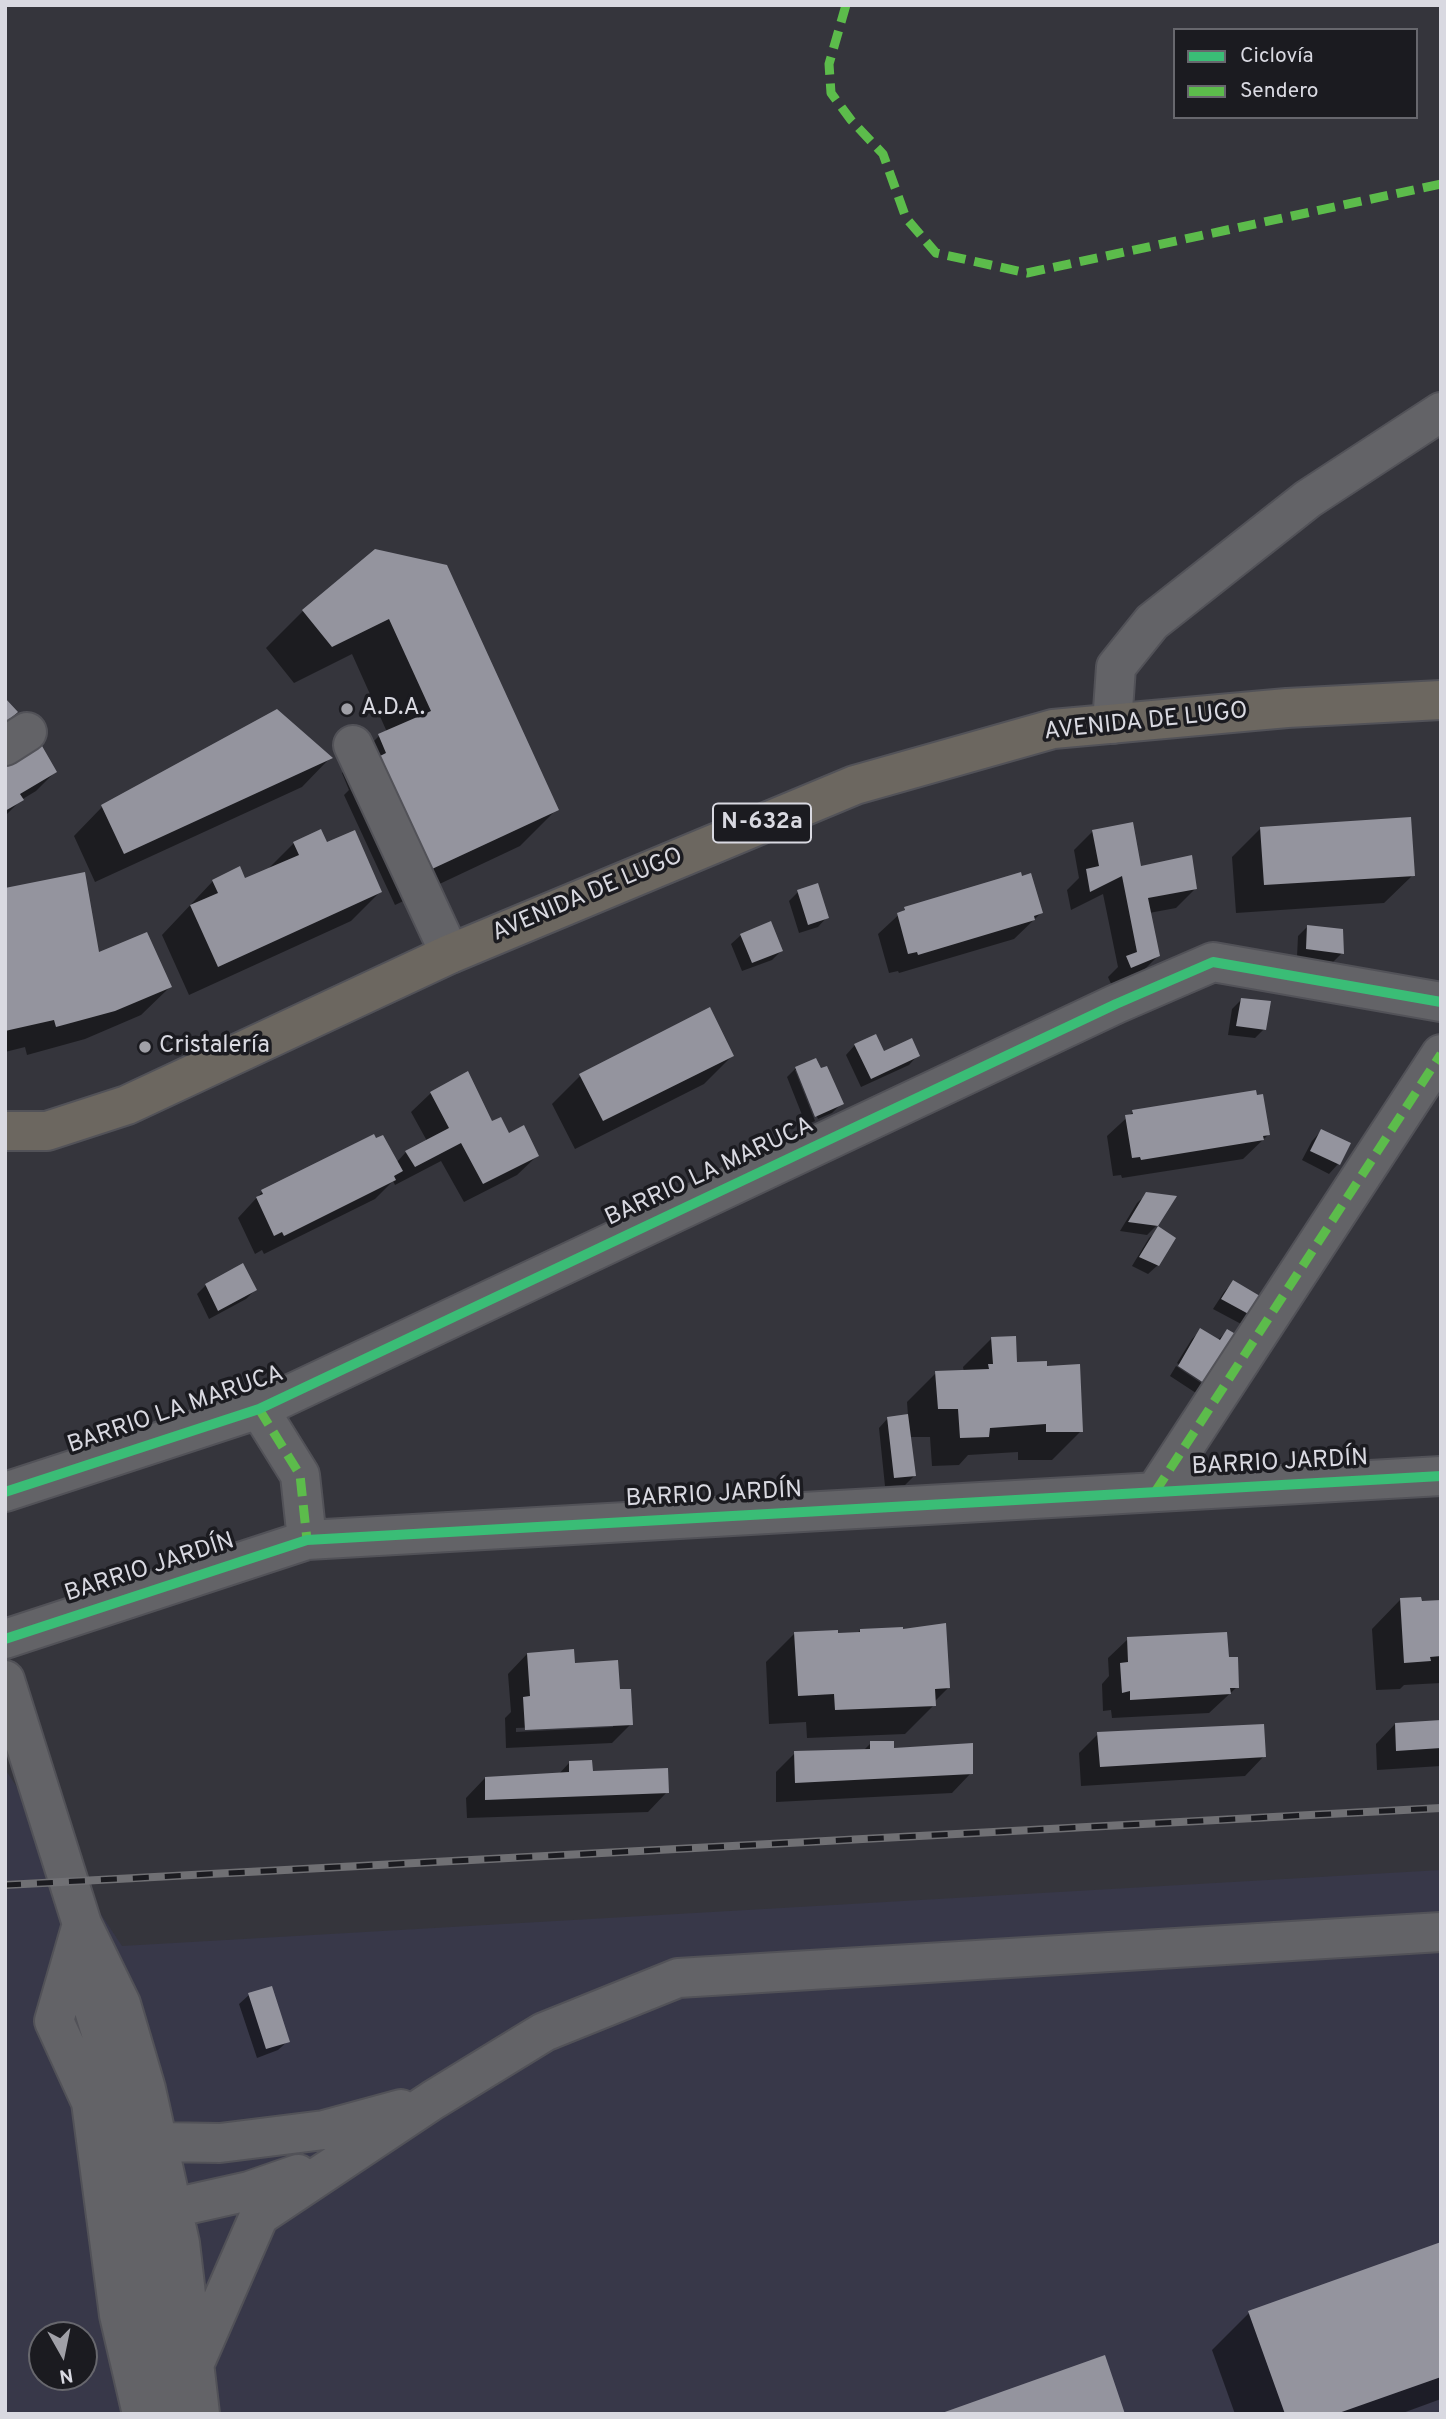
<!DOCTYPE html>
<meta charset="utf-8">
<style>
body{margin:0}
#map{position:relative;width:1446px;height:2419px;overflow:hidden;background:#35353c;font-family:Overpass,sans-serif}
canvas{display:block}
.frame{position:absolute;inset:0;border:7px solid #d9d9e1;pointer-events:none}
.legend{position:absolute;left:1173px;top:28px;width:245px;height:91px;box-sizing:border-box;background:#1b1b20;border:2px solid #67676d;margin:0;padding:9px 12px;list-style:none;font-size:21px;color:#d9d9e1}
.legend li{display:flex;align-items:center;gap:14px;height:35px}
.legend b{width:35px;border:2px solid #67676d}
.north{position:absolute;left:28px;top:2321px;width:70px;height:70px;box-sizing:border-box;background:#1b1b20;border:2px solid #67676d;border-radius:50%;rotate:171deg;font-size:19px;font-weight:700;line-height:28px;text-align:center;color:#d9d9e1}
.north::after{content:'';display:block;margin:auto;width:24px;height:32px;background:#a0a0a7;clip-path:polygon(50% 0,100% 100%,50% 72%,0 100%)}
</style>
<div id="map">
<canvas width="1446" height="2419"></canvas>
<div class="frame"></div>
<ul class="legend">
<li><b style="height:9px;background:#3abd76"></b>Ciclovía</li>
<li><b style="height:9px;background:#5cbc4b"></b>Sendero</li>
</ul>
<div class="north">N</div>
</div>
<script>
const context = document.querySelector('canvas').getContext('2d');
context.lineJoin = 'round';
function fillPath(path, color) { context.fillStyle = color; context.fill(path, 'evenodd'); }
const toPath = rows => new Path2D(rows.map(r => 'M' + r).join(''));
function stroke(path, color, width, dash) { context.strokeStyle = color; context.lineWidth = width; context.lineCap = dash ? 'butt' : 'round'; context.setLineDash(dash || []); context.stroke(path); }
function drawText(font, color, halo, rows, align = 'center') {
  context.font = font + ' Overpass,sans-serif'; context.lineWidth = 7; context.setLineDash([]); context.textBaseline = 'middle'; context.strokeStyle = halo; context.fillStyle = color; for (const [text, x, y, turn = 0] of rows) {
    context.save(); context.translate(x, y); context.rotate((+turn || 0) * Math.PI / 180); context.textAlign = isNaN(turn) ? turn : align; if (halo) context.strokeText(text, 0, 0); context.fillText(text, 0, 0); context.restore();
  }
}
fillPath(toPath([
 [5,1769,122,1946,1441,1870,1441,2414,5,2414],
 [42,2335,84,2335,84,2377,42,2377]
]), '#383849');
fillPath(toPath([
 [376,551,557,809,520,846,395,905,344,795,349,790,342,773,379,736,387,732,352,654,294,683,266,648,303,611],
 [330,758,302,787,95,882,74,836,102,807],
 [5,760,55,772,36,791,21,800,5,816],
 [1261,828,1413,875,1384,903,1236,913,1232,857],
 [1093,831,1140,868,1196,888,1176,908,1149,913,1158,956,1139,975,1112,986,1108,977,1118,967,1103,894,1071,910,1067,890,1079,878,1074,850],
 [294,843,326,845,380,892,351,921,189,995,162,935,213,881,245,881,265,872],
 [5,890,97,954,170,987,141,1015,85,1039,27,1055,25,1047,5,1052],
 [798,892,827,917,818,927,799,933,789,901],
 [905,909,1041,913,1014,939,899,973,898,971,889,973,878,934],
 [1307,927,1342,953,1333,962,1297,957,1298,936],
 [741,935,781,951,772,960,742,971,731,944],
 [1241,1000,1264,1029,1255,1038,1228,1035,1232,1009],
 [855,1045,883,1053,918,1055,909,1065,861,1087,846,1055],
 [732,1056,704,1084,575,1149,552,1104,580,1076],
 [796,1068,841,1104,832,1113,818,1119,799,1070,795,1070,815,1121,806,1125,787,1077],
 [431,1093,491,1123,537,1156,517,1175,464,1202,441,1161,395,1185,393,1181,375,1199,264,1254,262,1250,255,1254,238,1218,262,1192,396,1163,406,1152,427,1141,411,1112],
 [1133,1112,1268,1135,1243,1159,1122,1178,1121,1175,1113,1176,1107,1136],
 [1321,1131,1348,1144,1338,1164,1329,1174,1302,1160,1312,1141],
 [1147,1194,1157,1225,1147,1235,1120,1231,1137,1203],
 [1159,1229,1158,1265,1148,1274,1132,1266,1149,1238],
 [1233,1282,1262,1299,1243,1325,1213,1309,1224,1292],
 [206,1285,255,1290,246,1299,209,1319,197,1294],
 [1201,1330,1217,1341,1227,1331,1208,1384,1177,1363,1192,1339],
 [992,1338,1081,1431,1052,1460,1018,1460,1018,1452,968,1455,959,1465,932,1466,930,1437,909,1437,914,1476,905,1485,885,1486,879,1428,888,1418,908,1416,907,1402,936,1373,964,1372,963,1367],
 [1176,1366,1207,1387,1199,1395,1170,1376],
 [1400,1600,1420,1603,1441,1602,1441,1683,1404,1685,1400,1689,1376,1690,1372,1629],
 [860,1630,948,1688,934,1702,934,1705,905,1734,807,1738,806,1722,769,1724,766,1662,794,1634,837,1635,857,1634],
 [1128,1639,1227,1659,1237,1687,1209,1713,1112,1718,1111,1710,1103,1711,1102,1684,1109,1676,1108,1658],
 [527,1654,619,1691,631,1724,612,1743,506,1748,505,1718,511,1712,508,1674],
 [613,1724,613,1727,516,1732,516,1728],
 [1441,1722,1441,1766,1377,1770,1376,1744,1395,1724],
 [1098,1734,1264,1756,1245,1776,1081,1786,1079,1753],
 [871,1743,971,1773,952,1793,776,1802,776,1772,795,1753,863,1751],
 [569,1763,591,1773,667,1792,648,1812,467,1818,466,1798,485,1778,558,1775],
 [249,1995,288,2041,278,2050,257,2058,239,2004],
 [1441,2244,1441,2399,1400,2414,1235,2414,1212,2350,1249,2313]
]), '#0007');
fillPath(toPath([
 [375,549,447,565,559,810,432,869,380,756,386,753,378,734,431,711,389,619,332,647,302,610],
 [5,698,18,712,5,723],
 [277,709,333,758,124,854,101,805],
 [38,739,57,772,20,794,24,800,5,811,5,758],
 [1411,817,1415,876,1264,885,1260,827],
 [1133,822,1141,866,1192,855,1197,889,1148,898,1160,956,1131,968,1126,956,1137,952,1122,876,1090,892,1086,869,1099,866,1092,830],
 [321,829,327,842,355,830,382,892,218,967,190,905,218,893,212,880,240,866,245,878,299,855,293,842],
 [85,872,99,952,147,932,172,987,115,1011,56,1027,54,1020,5,1031,5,888],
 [1021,872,1022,876,1031,873,1043,913,1034,916,1035,920,918,955,917,952,908,954,897,913,905,910,904,907],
 [818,883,829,918,808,925,797,890],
 [771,921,783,951,752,963,740,934],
 [1307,925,1343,929,1344,954,1306,949],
 [1241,998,1271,1001,1266,1030,1236,1026],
 [710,1007,734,1056,603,1121,579,1074],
 [876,1034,884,1051,912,1038,920,1056,871,1079,854,1044],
 [816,1058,821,1068,827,1066,844,1104,815,1117,795,1067],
 [468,1071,492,1121,501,1117,509,1133,524,1125,539,1156,483,1184,461,1143,415,1167,405,1151,449,1128,430,1092],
 [1256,1090,1257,1095,1263,1094,1270,1135,1263,1136,1264,1140,1141,1160,1140,1157,1132,1158,1125,1115,1133,1114,1132,1110],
 [1321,1129,1351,1143,1340,1165,1310,1151],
 [374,1134,376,1138,383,1135,403,1171,394,1176,396,1180,284,1236,282,1232,274,1236,256,1197,263,1194,261,1190],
 [1146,1192,1177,1196,1158,1226,1128,1222],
 [1158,1226,1176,1238,1159,1266,1139,1257],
 [243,1263,257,1290,218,1311,205,1284],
 [1233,1280,1265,1299,1254,1317,1221,1299],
 [1200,1328,1220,1340,1227,1329,1239,1336,1210,1387,1178,1366],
 [1016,1336,1017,1362,1047,1361,1047,1366,1080,1364,1083,1432,1046,1432,1046,1424,990,1428,989,1437,960,1438,958,1409,938,1409,935,1371,989,1369,988,1364,993,1364,991,1337],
 [908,1414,916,1476,894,1478,887,1417],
 [1421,1597,1422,1601,1441,1600,1441,1656,1430,1657,1431,1661,1404,1663,1400,1598],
 [946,1623,950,1688,935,1689,936,1706,835,1710,834,1694,798,1696,794,1632,838,1630,838,1633,860,1632,860,1629,903,1627,903,1629],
 [1227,1632,1229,1657,1238,1657,1239,1688,1230,1688,1231,1694,1130,1700,1130,1691,1122,1693,1120,1663,1128,1662,1127,1637],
 [574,1649,575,1663,618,1660,620,1689,631,1689,633,1725,525,1730,523,1697,530,1696,527,1653],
 [1441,1720,1441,1748,1396,1751,1395,1723],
 [1264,1724,1266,1757,1100,1767,1097,1732],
 [870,1741,894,1741,894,1748,973,1743,973,1774,795,1783,794,1751,870,1749],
 [592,1760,593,1771,668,1768,669,1793,485,1800,485,1777,569,1772,569,1761],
 [272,1986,290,2042,266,2049,248,1993],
 [1441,2242,1441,2377,1336,2414,1285,2414,1248,2311],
 [1105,2355,1125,2414,942,2414,942,2413]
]), '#94949e');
const minor = toPath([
 [1112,724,1116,667,1152,622,1308,499,1441,412],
 [353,745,450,954],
 [5,746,27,732],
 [259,1409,300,1475,307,1540],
 [5,1492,259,1409,1116,1004,1213,962,1441,1002],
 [1155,1492,1441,1054],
 [5,1639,307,1540,1441,1476],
 [5,1680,82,1924,121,2004,146,2089,180,2243,200,2414],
 [82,1924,54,2021,91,2102,119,2315,142,2414],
 [86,1961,89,1994,120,2094,136,2180,143,2214,145,2256,173,2414],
 [158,2142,220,2143,324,2130,401,2109],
 [146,2214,249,2191,298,2174],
 [194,2365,259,2216,433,2100,544,2032,678,1978,1441,1932]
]);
const major = toPath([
 [5,1131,47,1131,127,1105,450,954,855,785,1053,729,1287,708,1441,700]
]);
stroke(minor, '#525258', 42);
stroke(major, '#525258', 42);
stroke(minor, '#636367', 38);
stroke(major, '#6c6760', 38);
const rail = toPath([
 [5,1885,1441,1808]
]);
stroke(rail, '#707074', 8);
stroke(rail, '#1b1b20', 5, [16]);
stroke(toPath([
 [846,5,829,64,831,93,851,120,883,154,906,218,936,253,1027,273,1441,184],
 [259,1409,300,1475,307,1540],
 [1155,1492,1441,1054]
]), '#5cbc4b', 9, [18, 9]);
stroke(toPath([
 [5,1492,259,1409,1116,1004,1213,962,1441,1002],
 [5,1639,307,1540,1441,1476]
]), '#3abd76', 10);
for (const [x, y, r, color] of [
 [347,709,7,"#a0a0a7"],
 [145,1047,7,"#a0a0a7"]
]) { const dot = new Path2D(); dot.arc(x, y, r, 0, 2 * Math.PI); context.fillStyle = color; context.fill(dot); stroke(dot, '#1b1b20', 2.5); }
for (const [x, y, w] of [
 [762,823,98]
]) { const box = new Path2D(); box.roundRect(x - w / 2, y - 19.5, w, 39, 5); context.fillStyle = '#1b1b20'; context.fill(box); stroke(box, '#d9d9e1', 2); }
drawText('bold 23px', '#d9d9e1', null, [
 ["N-632a",762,823]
]);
drawText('24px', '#d9d9e1', '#1b1b20', [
 ["A.D.A.",361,709],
 ["Cristalería",159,1047]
], 'left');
drawText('24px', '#d9d9e1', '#1b1b20', [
 ["AVENIDA DE LUGO",1146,723,-6],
 ["AVENIDA DE LUGO",588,896,-23],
 ["BARRIO LA MARUCA",710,1173,-25],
 ["BARRIO LA MARUCA",176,1411,-19],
 ["BARRIO JARDÍN",1280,1464,-3],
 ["BARRIO JARDÍN",714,1496,-3],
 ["BARRIO JARDÍN",150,1569,-18]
]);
</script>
